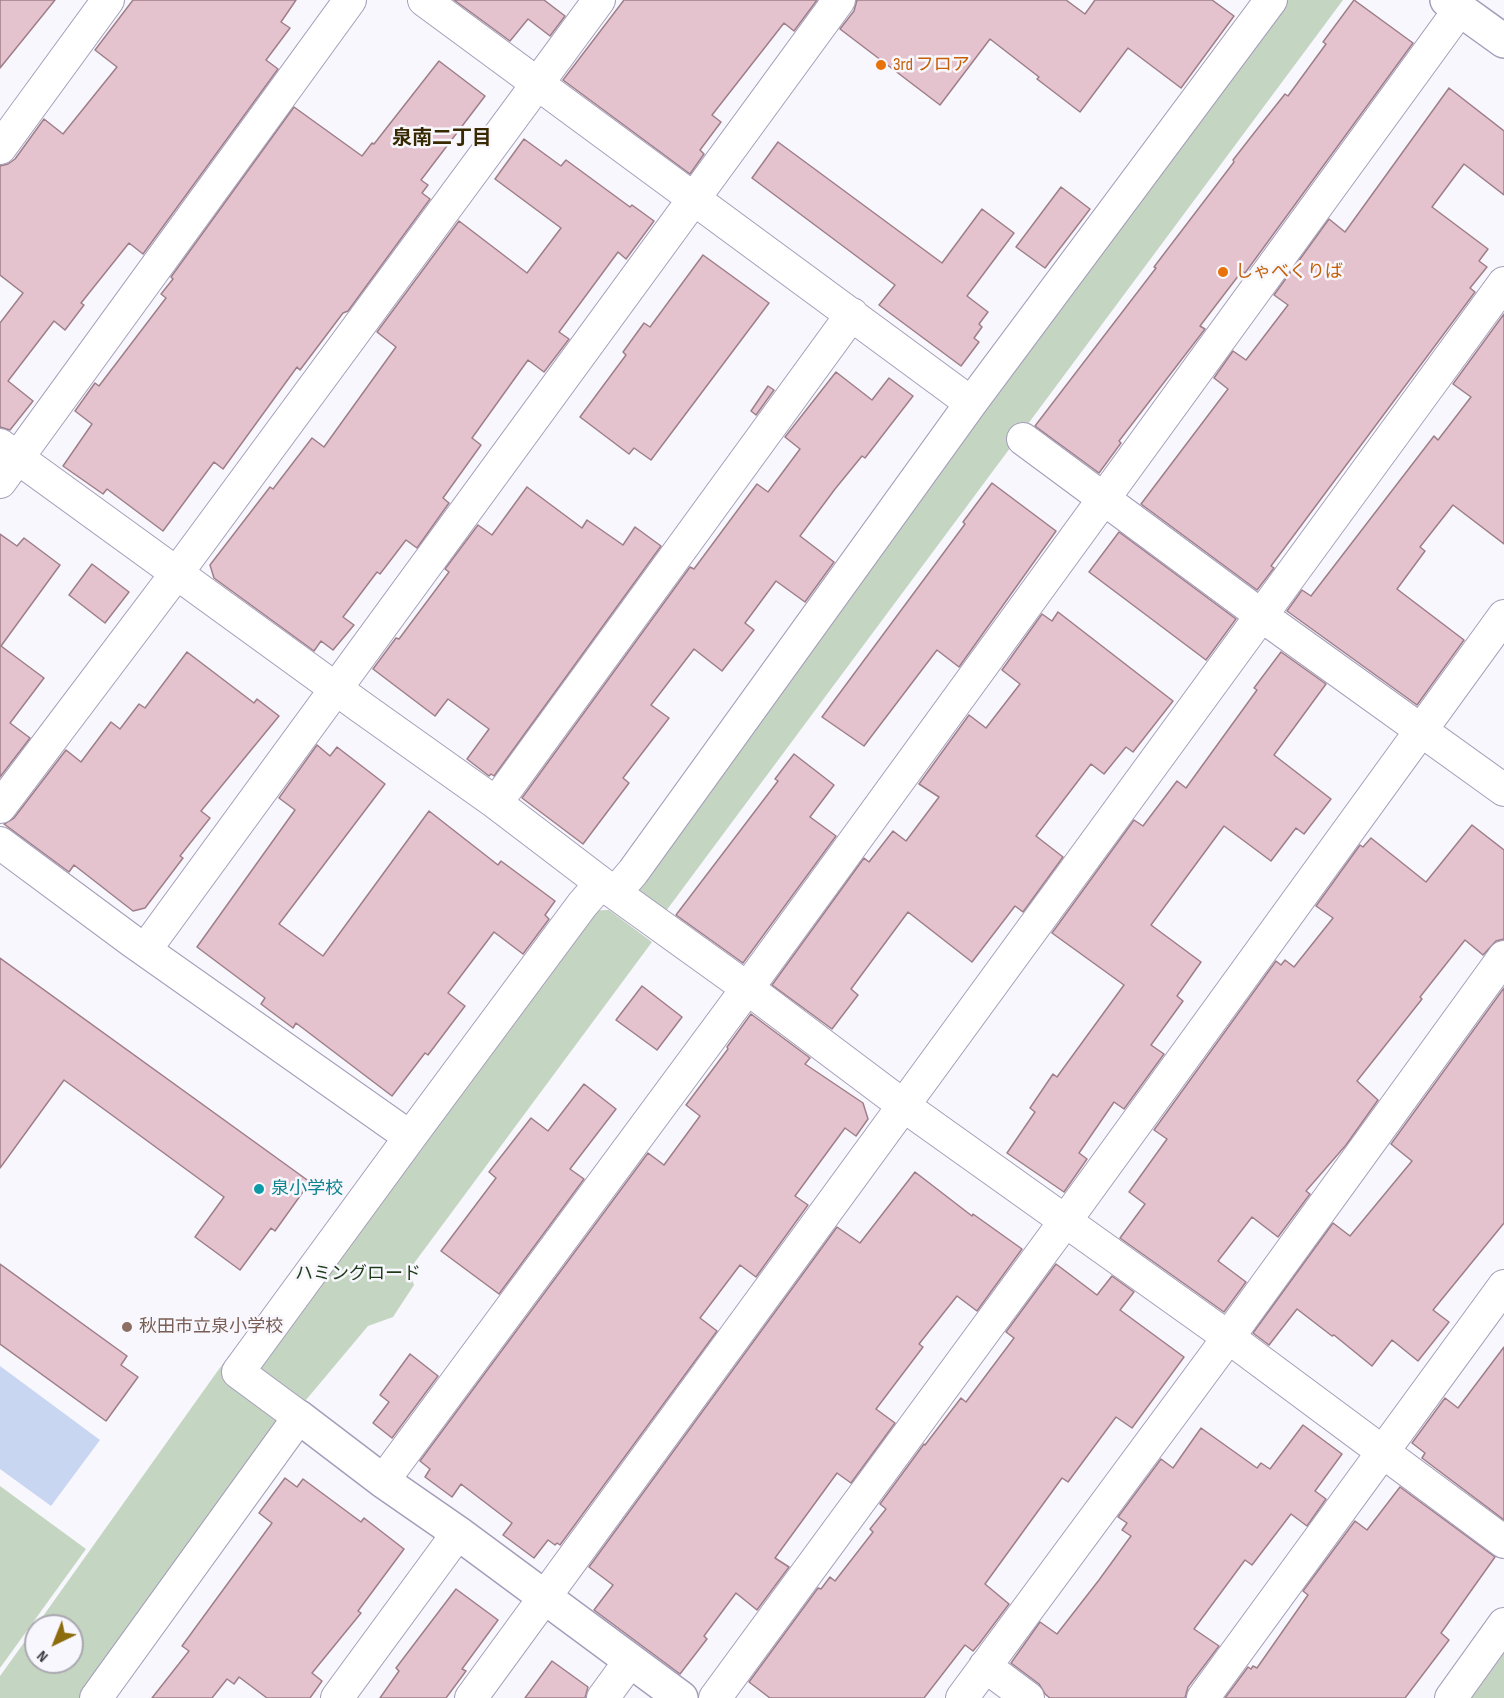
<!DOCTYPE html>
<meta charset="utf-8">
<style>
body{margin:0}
#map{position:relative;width:1504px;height:1698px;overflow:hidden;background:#f8f7fd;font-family:"Sofia Sans Condensed",sans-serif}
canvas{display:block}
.north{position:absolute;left:24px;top:1614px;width:60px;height:60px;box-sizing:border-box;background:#f8f7fd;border:2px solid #aaa8b0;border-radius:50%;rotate:223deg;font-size:16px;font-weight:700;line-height:24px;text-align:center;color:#35323d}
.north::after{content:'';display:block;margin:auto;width:21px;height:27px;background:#8c6c0d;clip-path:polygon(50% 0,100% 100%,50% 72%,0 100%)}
</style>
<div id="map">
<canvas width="1504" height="1698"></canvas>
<div class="north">N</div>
</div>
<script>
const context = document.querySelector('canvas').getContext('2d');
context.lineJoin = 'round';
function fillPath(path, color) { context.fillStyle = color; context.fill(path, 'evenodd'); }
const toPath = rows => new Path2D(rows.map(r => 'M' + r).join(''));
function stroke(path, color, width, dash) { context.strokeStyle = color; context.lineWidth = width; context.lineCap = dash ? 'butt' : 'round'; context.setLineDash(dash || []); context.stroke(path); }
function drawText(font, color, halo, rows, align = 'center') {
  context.font = font + ' "Sofia Sans Condensed","Noto Sans JP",sans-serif'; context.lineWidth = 5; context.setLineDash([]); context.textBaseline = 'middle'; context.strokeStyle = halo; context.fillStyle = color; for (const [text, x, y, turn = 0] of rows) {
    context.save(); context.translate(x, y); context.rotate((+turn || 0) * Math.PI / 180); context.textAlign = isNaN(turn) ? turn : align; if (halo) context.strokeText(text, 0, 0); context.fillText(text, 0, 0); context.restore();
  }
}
fillPath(toPath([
 [1284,0,1343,0,666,911,633,885],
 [609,910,652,942,409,1270,414,1285,393,1317,368,1326,290,1419,81,1698,0,1698,0,1676,36,1626,36,1662,72,1662,72,1626,36,1626,219,1369,572,911],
 [0,1486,86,1549,0,1668],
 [1504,1642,1504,1698,1463,1698]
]), '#c4d6c1');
fillPath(toPath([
 [0,1366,100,1440,51,1506,0,1469]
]), '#c8d6f2');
const building = toPath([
 [0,0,55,0,0,68,0,0],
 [133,0,296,0,281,22,290,28,266,60,278,69,143,254,129,243,81,303,84,305,65,330,54,321,8,381,33,401,10,430,0,427,0,323,23,293,0,275,0,166,8,164,15,159,44,119,63,134,117,67,95,50,133,0],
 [454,0,544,0,565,16,550,36,528,19,510,41,454,0],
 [624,0,817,0,794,31,784,23,712,115,721,122,700,150,704,154,690,174,563,80,624,0],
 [857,0,1066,0,1085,14,1095,0,1212,0,1234,16,1181,88,1128,48,1080,112,1037,79,1039,77,990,39,940,105,840,29,854,11,857,0],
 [1354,0,1413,43,1245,273,1242,271,1200,326,1205,329,1119,441,1121,443,1099,473,1035,426,1156,268,1154,267,1234,162,1233,160,1258,128,1285,94,1288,96,1326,44,1323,42,1354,0],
 [439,61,485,96,421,180,428,185,422,193,430,199,348,311,343,313,300,370,297,367,223,469,214,462,163,531,107,489,103,494,63,466,92,424,75,411,95,383,99,386,166,298,161,294,173,279,171,277,294,107,362,156,372,143,374,144,439,61],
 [1449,88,1504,131,1504,195,1464,164,1432,207,1488,249,1479,261,1487,267,1470,288,1475,292,1271,566,1274,568,1257,590,1141,504,1228,389,1214,378,1233,351,1246,360,1288,305,1274,295,1329,219,1345,232,1449,88],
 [524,139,561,166,566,160,630,207,632,205,654,221,626,259,618,252,559,332,569,339,544,372,528,360,472,438,481,445,443,498,449,503,417,548,406,540,380,574,377,572,343,617,354,625,333,650,321,641,314,651,214,578,210,565,270,487,273,489,312,438,324,447,396,347,377,332,459,221,527,273,561,228,495,179,524,139],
 [778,142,942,263,982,209,1014,233,967,296,988,312,979,324,982,327,974,338,979,342,961,366,879,305,895,285,752,178,778,142],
 [1061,187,1090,209,1045,268,1016,247,1061,187],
 [703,255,769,303,651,460,634,448,629,454,580,417,626,355,623,352,644,323,650,327,703,255],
 [1504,314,1504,544,1453,505,1420,547,1425,551,1397,589,1464,640,1417,705,1287,611,1302,590,1311,596,1434,436,1438,440,1471,397,1453,384,1504,314],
 [836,372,872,400,889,378,913,396,865,458,862,456,835,489,800,536,834,562,805,602,776,581,745,623,754,630,722,671,694,649,651,705,669,718,623,778,629,783,583,844,522,798,690,567,694,569,757,484,768,492,800,449,785,437,836,372],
 [768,386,774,390,756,415,751,411,768,386],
 [992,483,1056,531,959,667,937,650,864,746,822,717,965,524,963,522,992,483],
 [527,487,582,528,587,520,623,545,635,527,661,546,494,776,491,774,489,776,467,759,489,729,448,699,435,716,373,669,396,638,399,639,449,572,445,569,478,525,492,535,527,487],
 [1119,532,1236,619,1206,660,1089,572,1119,532],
 [0,534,17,546,24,538,60,565,1,646,44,678,10,723,30,738,0,777,0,534],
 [92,564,129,592,105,623,69,595,92,564],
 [1058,612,1173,701,1133,752,1126,747,1104,774,1091,764,1036,836,1063,857,1023,912,1015,906,972,962,908,912,851,989,858,995,832,1029,772,985,864,858,869,862,893,831,906,841,939,797,919,784,969,715,986,728,1020,684,1002,670,1042,614,1052,621,1058,612],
 [187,652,254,703,257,699,279,716,201,811,210,818,180,856,183,858,145,908,133,911,74,865,69,872,4,824,14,818,66,750,81,762,111,722,120,729,139,704,145,708,187,652],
 [1281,652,1326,684,1274,755,1331,799,1304,834,1296,828,1271,861,1224,826,1151,925,1201,962,1177,996,1183,1001,1151,1045,1164,1054,1124,1109,1114,1102,1079,1153,1087,1159,1064,1192,1007,1153,1035,1112,1030,1108,1053,1074,1057,1077,1124,985,1052,933,1134,820,1143,826,1177,781,1186,788,1257,690,1254,688,1281,652],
 [317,745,330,756,337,747,385,784,279,924,323,956,429,811,498,865,501,861,555,901,545,915,549,919,523,954,494,932,448,993,465,1006,428,1055,425,1053,392,1096,296,1023,293,1028,261,1004,265,998,197,947,295,810,279,798,317,745],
 [794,754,834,785,810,817,836,836,743,963,676,915,778,781,775,779,794,754],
 [1472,825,1504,850,1504,939,1496,941,1483,955,1465,940,1420,997,1422,999,1357,1081,1378,1100,1346,1145,1306,1191,1310,1194,1278,1237,1252,1217,1218,1261,1246,1282,1224,1312,1120,1238,1145,1204,1129,1192,1167,1139,1154,1130,1276,961,1281,965,1285,960,1294,967,1333,918,1316,906,1360,845,1363,847,1371,838,1426,882,1472,825],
 [0,958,310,1182,275,1231,271,1228,240,1270,195,1237,224,1197,64,1080,0,1168,0,958],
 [642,986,682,1017,657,1050,616,1020,642,986],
 [1504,988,1504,1223,1433,1310,1449,1322,1418,1361,1392,1340,1372,1366,1334,1335,1332,1336,1297,1309,1269,1345,1253,1333,1333,1223,1350,1236,1412,1161,1391,1144,1504,988],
 [751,1014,810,1058,805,1064,863,1103,868,1119,856,1136,845,1128,795,1196,808,1205,756,1277,740,1265,700,1318,717,1331,560,1545,557,1543,555,1545,548,1540,534,1558,503,1535,512,1523,461,1484,452,1497,425,1477,430,1469,420,1461,648,1153,664,1165,700,1116,686,1105,728,1049,727,1047,751,1014],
 [584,1084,616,1109,570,1169,584,1179,499,1294,441,1251,496,1178,489,1172,531,1118,548,1131,584,1084],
 [915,1172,972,1216,973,1214,1022,1249,977,1311,957,1296,919,1344,923,1347,876,1409,895,1423,851,1483,837,1473,775,1558,789,1567,757,1610,736,1593,704,1636,707,1639,680,1674,594,1610,613,1585,589,1567,837,1227,860,1243,915,1172],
 [0,1264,127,1356,121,1365,138,1377,106,1421,0,1344,0,1264],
 [1056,1264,1097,1295,1112,1276,1134,1292,1120,1310,1184,1357,1132,1428,1116,1417,1068,1482,1062,1478,985,1584,1009,1604,979,1644,973,1651,965,1645,924,1698,770,1698,749,1682,818,1588,821,1589,830,1577,835,1581,873,1532,870,1529,886,1509,880,1504,924,1444,925,1445,961,1398,966,1402,1014,1338,1006,1332,1056,1264],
 [1504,1347,1504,1520,1422,1458,1425,1453,1412,1443,1445,1398,1458,1408,1504,1347],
 [410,1354,438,1376,392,1438,373,1423,389,1402,380,1395,410,1354],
 [1303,1425,1342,1454,1315,1491,1326,1499,1307,1526,1291,1514,1252,1565,1245,1560,1194,1629,1219,1646,1188,1687,1185,1698,1050,1698,1045,1694,1039,1684,1011,1663,1040,1622,1057,1634,1099,1580,1131,1536,1122,1530,1127,1523,1118,1517,1161,1459,1173,1468,1201,1428,1257,1468,1261,1463,1270,1469,1303,1425],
 [285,1478,297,1487,303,1479,361,1522,364,1518,404,1549,358,1611,361,1613,312,1673,322,1681,310,1698,267,1698,239,1677,234,1684,227,1679,212,1698,152,1698,189,1651,182,1646,272,1523,259,1513,285,1478],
 [1400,1487,1495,1557,1441,1633,1449,1640,1405,1698,1225,1698,1248,1667,1251,1669,1253,1666,1257,1668,1308,1595,1303,1591,1355,1521,1367,1530,1400,1487],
 [456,1589,498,1620,462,1669,466,1671,446,1698,380,1698,399,1671,396,1668,456,1589],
 [552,1661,588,1687,585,1698,525,1698,552,1661]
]);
fillPath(building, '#e5c3ce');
stroke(building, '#9e7f89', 1.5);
const minor = toPath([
 [424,0,971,403],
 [0,148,108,0],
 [1023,439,1262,616,1504,790],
 [0,445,361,707,496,803,601,883,747,988,904,1106,1228,1337,1504,1542],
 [0,482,350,0],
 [496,803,852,314],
 [0,807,188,558,599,0],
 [0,843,132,941,410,1137],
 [615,893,633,872,971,403,1271,0],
 [145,950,839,0],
 [383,1481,760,971,1460,9],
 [985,1666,1028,1698],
 [96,1698,299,1417,238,1372,410,1137,582,905,601,883],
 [337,1698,458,1533],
 [471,1698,1504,283],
 [603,1698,630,1661],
 [715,1698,1066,1220,1504,616],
 [962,1698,1214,1357,1504,957],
 [1203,1698,1504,1286],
 [1451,1698,1504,1624]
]);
const tertiary = toPath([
 [1447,0,1504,41],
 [299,1417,383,1481,458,1533,681,1698]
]);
stroke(minor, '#a59eba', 34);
stroke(tertiary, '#a59eba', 36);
stroke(minor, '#fff', 32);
stroke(tertiary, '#fff', 33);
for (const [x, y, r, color] of [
 [881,65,6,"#e8710a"],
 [1223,272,6,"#e8710a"],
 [259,1189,6,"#0f9aa8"],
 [127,1327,6,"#8d6e63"]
]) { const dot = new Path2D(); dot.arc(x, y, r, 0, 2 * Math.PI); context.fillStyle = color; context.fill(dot); stroke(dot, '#f8f7fd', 2); }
drawText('18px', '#c56008', '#f8f7fd', [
 ["3rd フロア",893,65],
 ["しゃべくりば",1235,272]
], 'left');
drawText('18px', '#0d838f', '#f8f7fd', [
 ["泉小学校",271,1189]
], 'left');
drawText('18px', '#1c3c18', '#f8f7fd', [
 ["ハミングロード",358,1274]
]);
drawText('18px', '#785e54', '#f8f7fd', [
 ["秋田市立泉小学校",139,1327]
], 'left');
drawText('bold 20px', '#382900', '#f8f7fd', [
 ["泉南二丁目",442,139]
]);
</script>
